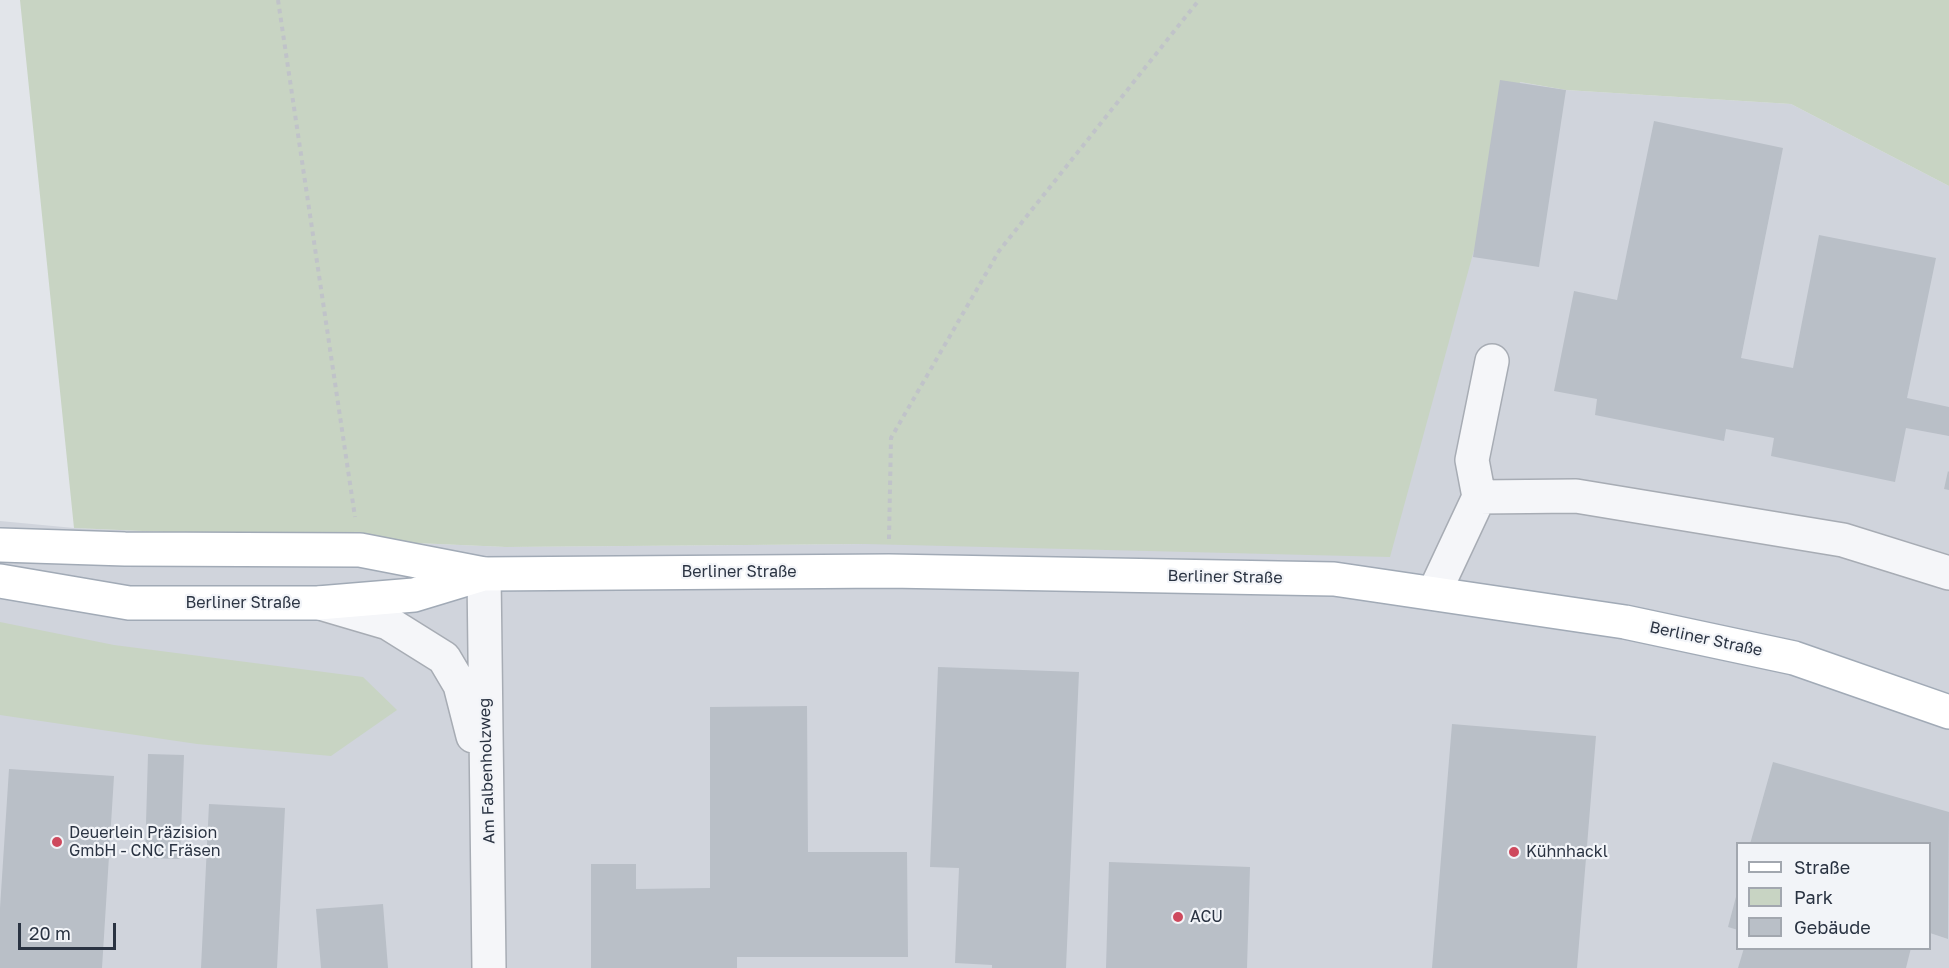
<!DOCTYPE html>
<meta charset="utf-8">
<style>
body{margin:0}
#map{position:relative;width:1949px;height:968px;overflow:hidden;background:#e2e5ea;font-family:"Golos Text",sans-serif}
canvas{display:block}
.legend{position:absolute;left:1736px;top:842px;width:195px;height:108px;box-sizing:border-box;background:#f2f4f8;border:2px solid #a2a7af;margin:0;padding:8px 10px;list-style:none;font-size:18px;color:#2a3342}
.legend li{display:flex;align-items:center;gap:12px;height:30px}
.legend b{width:30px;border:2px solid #a2a7af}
.scale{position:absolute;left:18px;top:923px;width:98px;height:27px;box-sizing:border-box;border:3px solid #2a3342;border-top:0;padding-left:8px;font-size:18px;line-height:21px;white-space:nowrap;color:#2a3342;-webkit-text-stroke:4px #f2f4f8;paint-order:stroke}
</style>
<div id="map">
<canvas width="1949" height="968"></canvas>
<ul class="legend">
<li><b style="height:8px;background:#fff"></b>Straße</li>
<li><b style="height:16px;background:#c8d4c3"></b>Park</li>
<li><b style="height:16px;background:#b9bfc7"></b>Gebäude</li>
</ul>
<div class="scale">20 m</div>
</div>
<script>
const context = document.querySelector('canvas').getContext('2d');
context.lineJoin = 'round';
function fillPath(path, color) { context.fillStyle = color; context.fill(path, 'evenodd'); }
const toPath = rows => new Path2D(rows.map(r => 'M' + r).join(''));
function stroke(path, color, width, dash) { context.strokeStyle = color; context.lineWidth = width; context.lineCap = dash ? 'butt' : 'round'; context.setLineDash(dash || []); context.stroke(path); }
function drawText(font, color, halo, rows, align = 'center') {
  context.font = font + ' "Golos Text",sans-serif'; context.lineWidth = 4.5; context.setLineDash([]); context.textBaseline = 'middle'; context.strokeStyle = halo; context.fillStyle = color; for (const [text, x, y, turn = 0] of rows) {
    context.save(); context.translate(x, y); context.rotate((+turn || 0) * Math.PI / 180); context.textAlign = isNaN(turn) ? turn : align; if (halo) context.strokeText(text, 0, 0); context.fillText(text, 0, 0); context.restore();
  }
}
fillPath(toPath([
 [1520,82,1566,90,1791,104,1949,186,1949,968,0,968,0,521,74,528,506,547,865,544,1465,83],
 [1738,844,1930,844,1930,948,1738,948]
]), '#d0d4dc');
fillPath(toPath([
 [20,0,1949,0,1949,186,1791,104,1566,90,1520,82,1390,557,865,544,506,547,74,528],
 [0,622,114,645,363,677,397,710,331,756,197,744,0,715]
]), '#c8d4c3');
fillPath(toPath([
 [1500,80,1566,90,1539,267,1473,257],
 [1654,121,1783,148,1741,358,1793,368,1819,235,1936,258,1907,398,1949,407,1949,436,1906,428,1895,482,1771,456,1774,438,1726,429,1724,441,1595,415,1597,399,1554,391,1574,291,1617,300],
 [1948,471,1949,472,1949,490,1944,489],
 [938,667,1079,672,1066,968,992,968,992,965,955,963,959,868,930,867],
 [807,706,808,852,907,852,908,957,737,957,737,968,591,968,591,864,636,864,636,889,710,888,710,707],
 [1452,724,1596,736,1577,968,1432,968],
 [148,754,184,755,180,859,145,858],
 [1773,762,1949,812,1948,939,1930,933,1930,844,1750,844],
 [9,769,114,776,102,968,0,968,0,908],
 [209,804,285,808,277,968,201,968],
 [1109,862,1250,867,1247,968,1106,968],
 [1737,893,1738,893,1738,930,1728,927],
 [383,904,388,968,321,968,316,909],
 [1744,948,1911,948,1906,968,1738,968]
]), '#b9bfc7');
const minor = toPath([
 [1479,497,1472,460,1492,361],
 [484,574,489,968],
 [1434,593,1479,497,1576,496,1843,540,1949,573],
 [320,603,388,623,444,658,460,685,473,736]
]);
const major = toPath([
 [0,545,125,549,360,550,484,574,889,571,1334,579,1625,622,1794,658,1949,712],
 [0,581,129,603,318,603,414,595,480,575]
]);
stroke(minor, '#a7acb4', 36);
stroke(major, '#a1aab6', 36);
stroke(toPath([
 [278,0,355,517],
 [889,539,891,438,999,251,1199,0]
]), '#c0c3c9', 4, [4.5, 4.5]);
stroke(minor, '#f5f6f9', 33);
stroke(major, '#fff', 33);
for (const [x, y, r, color] of [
 [57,842,6,"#ce495d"],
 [1514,852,6,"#ce495d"],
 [1178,917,6,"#ce495d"]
]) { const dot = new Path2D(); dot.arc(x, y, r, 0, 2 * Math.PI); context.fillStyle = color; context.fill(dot); stroke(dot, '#f2f4f8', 2); }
drawText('16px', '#2a3342', '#f2f4f8', [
 ["Berliner Straße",739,572],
 ["Berliner Straße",1225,577,1],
 ["Berliner Straße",243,603],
 ["Berliner Straße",1706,639,12],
 ["Am Falbenholzweg",487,771,-92]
]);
drawText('16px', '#2a3342', '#f2f4f8', [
 ["Deuerlein Präzision",69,833],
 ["GmbH - CNC Fräsen",69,851],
 ["Kühnhackl",1526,852],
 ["ACU",1190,917]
], 'left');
</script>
